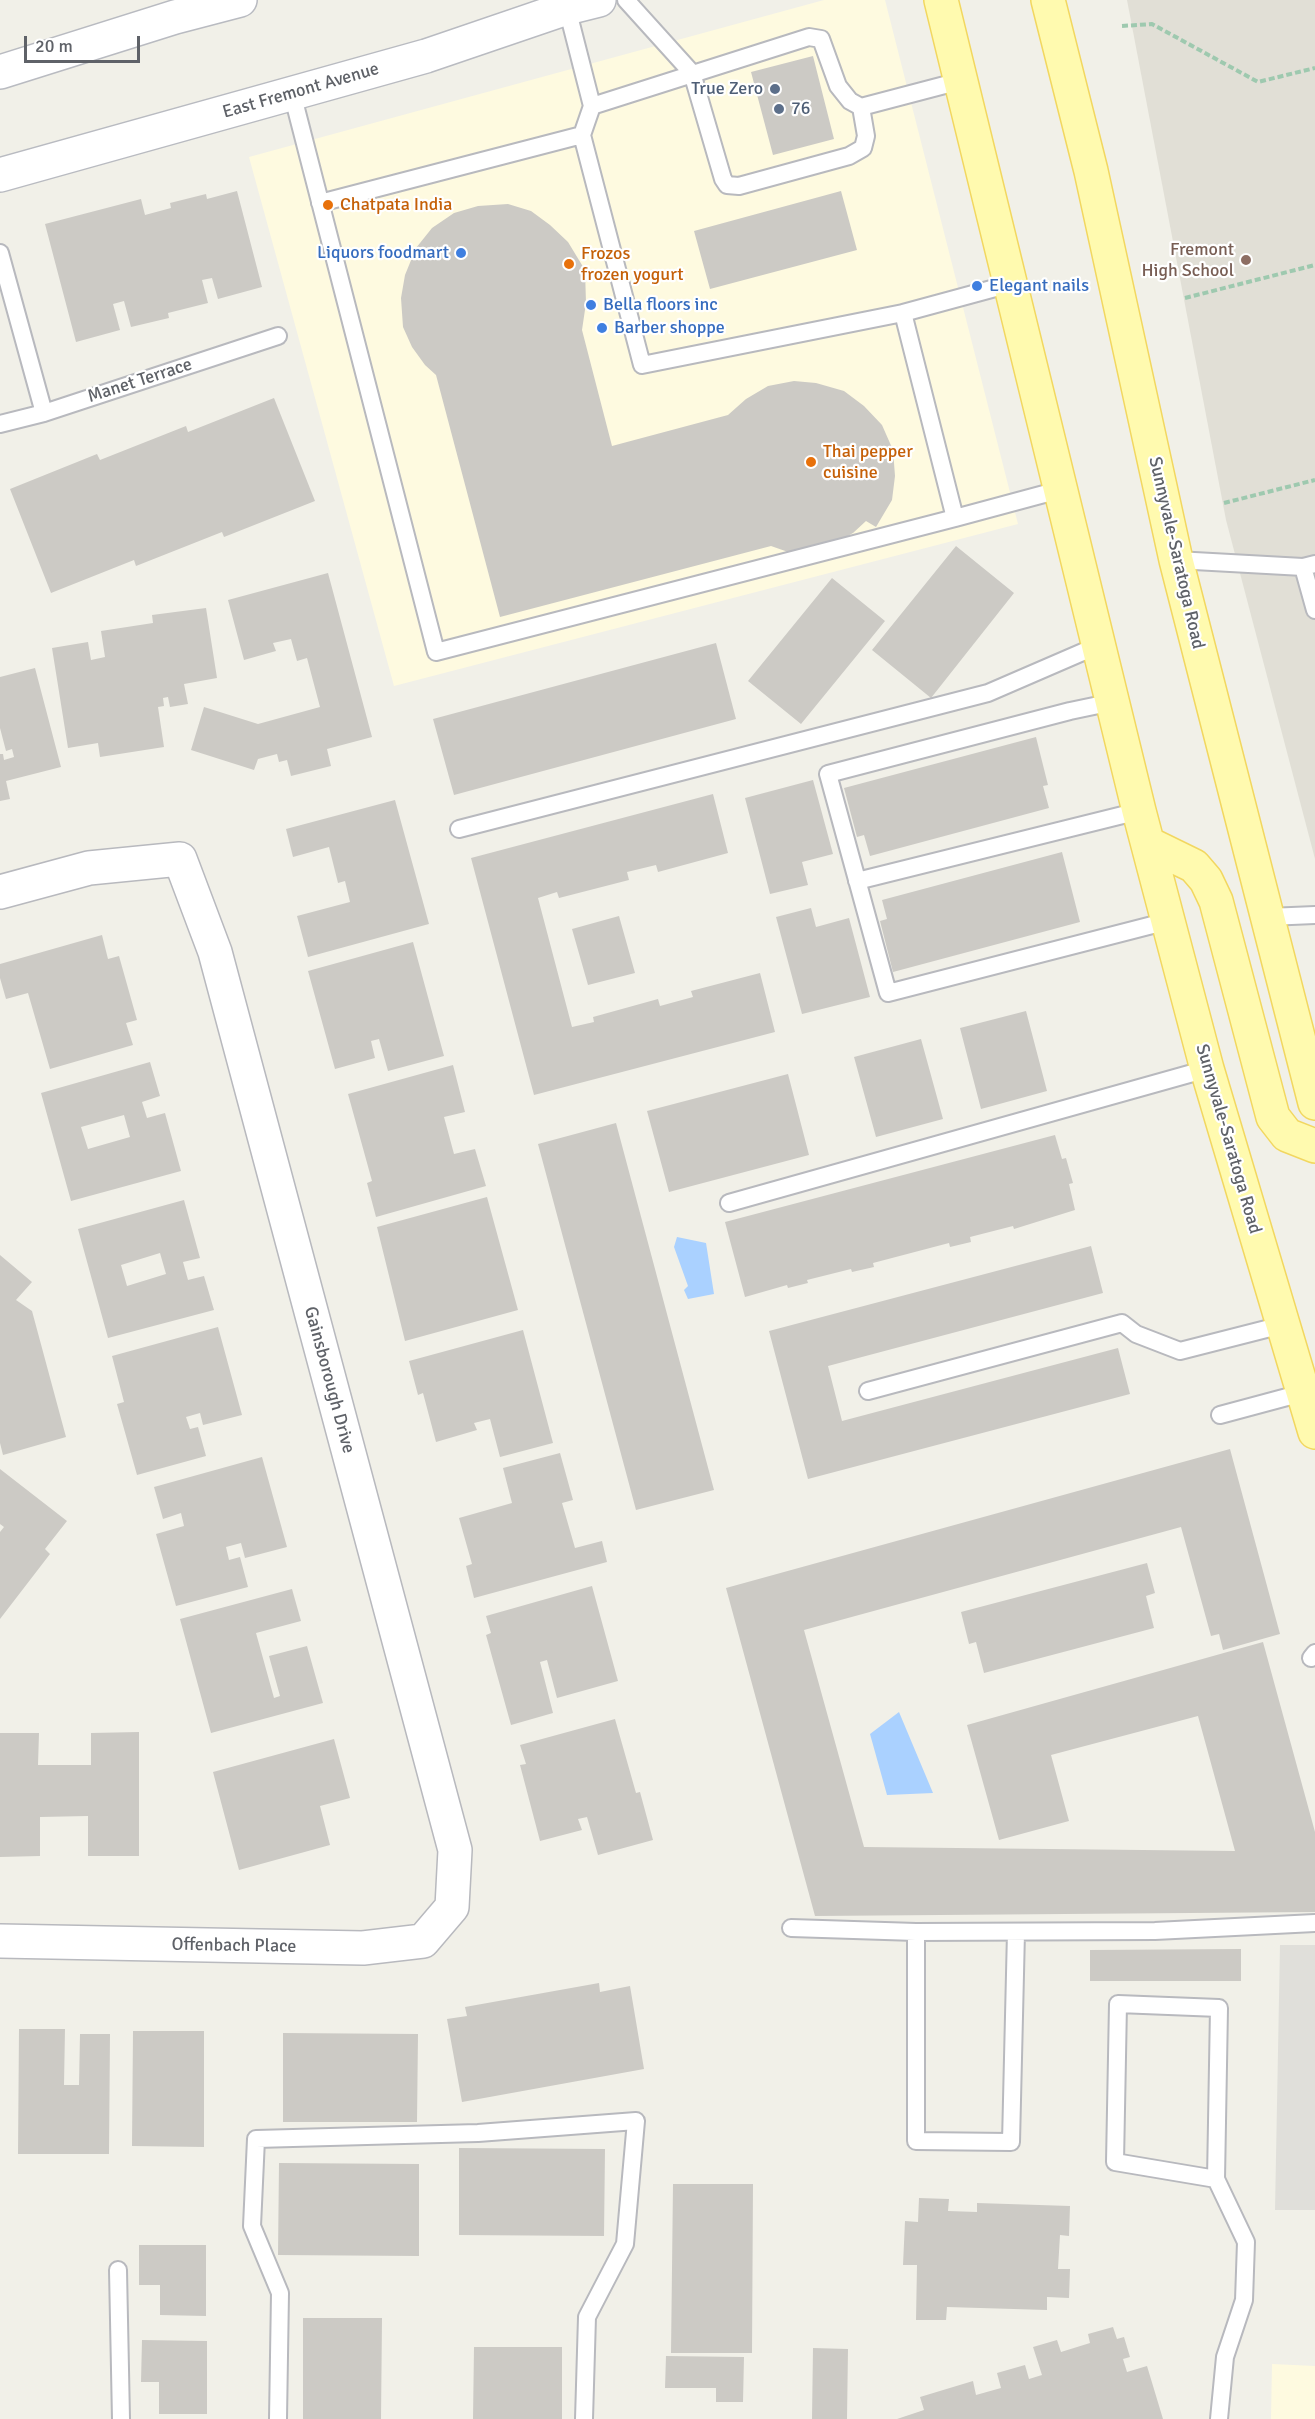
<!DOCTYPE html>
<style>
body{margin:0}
#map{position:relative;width:1315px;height:2419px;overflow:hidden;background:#f1f0e8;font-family:Signika,sans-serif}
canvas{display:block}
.scale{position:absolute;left:24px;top:36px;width:116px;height:27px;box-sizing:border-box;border:3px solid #5f6268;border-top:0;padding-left:8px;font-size:18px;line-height:21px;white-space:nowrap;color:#5f6268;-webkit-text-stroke:4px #fff;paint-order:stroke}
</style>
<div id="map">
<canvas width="1315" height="2419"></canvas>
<div class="scale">20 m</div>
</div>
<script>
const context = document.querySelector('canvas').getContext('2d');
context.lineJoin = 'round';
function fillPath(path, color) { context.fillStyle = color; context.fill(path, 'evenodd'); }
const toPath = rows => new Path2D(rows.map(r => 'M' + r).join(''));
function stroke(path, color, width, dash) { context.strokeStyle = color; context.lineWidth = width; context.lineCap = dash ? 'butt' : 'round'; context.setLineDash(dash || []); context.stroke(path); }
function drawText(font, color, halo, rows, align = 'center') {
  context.font = font + ' Signika,sans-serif'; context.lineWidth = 4.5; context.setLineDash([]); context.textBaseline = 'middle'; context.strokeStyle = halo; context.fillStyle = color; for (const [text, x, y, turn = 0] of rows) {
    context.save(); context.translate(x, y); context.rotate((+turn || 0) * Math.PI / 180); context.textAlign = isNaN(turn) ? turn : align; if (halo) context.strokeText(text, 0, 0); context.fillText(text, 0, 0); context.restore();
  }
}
fillPath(toPath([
 [824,0,885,0,1018,524,394,686,249,157],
 [1272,2364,1315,2366,1315,2419,1271,2419]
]), '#fefae0');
fillPath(toPath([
 [1280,1945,1315,1945,1315,2210,1275,2210]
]), '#e0dfda');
fillPath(toPath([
 [1127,0,1315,0,1315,859,1226,520]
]), '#e1dfd6');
fillPath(toPath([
 [677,1237,706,1243,714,1294,688,1299,684,1290,688,1286,674,1247],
 [899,1712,933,1793,887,1795,870,1734]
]), '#aad1ff');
fillPath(toPath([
 [813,56,834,139,773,155,751,72],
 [237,191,262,287,218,299,212,278,202,280,208,303,168,313,169,318,131,327,124,301,113,304,120,330,76,342,45,224,141,199,145,215,171,208,170,203,206,194,207,199],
 [841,191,857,250,710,289,694,231],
 [508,204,531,211,550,225,568,242,585,270,586,303,582,330,612,446,728,415,746,399,768,386,794,381,816,383,844,391,864,406,882,425,893,450,895,476,892,500,876,527,866,521,853,533,833,544,791,553,771,546,500,617,436,375,425,365,412,347,403,327,401,298,405,275,416,248,432,228,454,213,478,206],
 [274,398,315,501,224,537,222,532,136,566,134,560,51,593,10,489,97,454,100,460,186,426,188,432],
 [956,546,1014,593,931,698,872,650],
 [328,573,372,737,327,749,331,766,291,776,287,760,279,762,277,754,258,759,254,770,191,750,204,707,258,724,320,707,307,658,297,661,291,639,273,643,276,651,244,660,228,600],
 [832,578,885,621,801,724,748,681],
 [206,608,217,678,184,684,188,704,170,707,168,697,163,698,164,706,158,707,164,747,100,757,98,743,68,748,52,648,88,642,91,660,105,657,101,631,153,623,152,615],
 [716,643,736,719,454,795,433,719],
 [35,668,61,767,6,781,10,799,0,801,0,754,3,754,4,760,14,757,12,749,6,751,0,728,0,677],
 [1036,737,1048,785,1043,786,1049,808,870,856,864,835,857,837,844,788],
 [813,780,833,854,802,862,808,885,770,894,745,798],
 [713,794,728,853,658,872,656,865,627,872,629,880,559,898,557,892,538,898,572,1027,594,1022,593,1017,658,999,660,1006,693,997,691,991,760,973,775,1032,534,1095,471,858],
 [395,800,429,924,308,957,297,916,350,902,345,881,338,883,329,847,293,857,286,829],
 [1062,852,1080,922,893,972,880,921,887,919,882,900],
 [811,908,816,927,849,918,870,997,802,1014,776,917],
 [619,916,635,973,588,985,572,929],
 [102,935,108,959,119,956,137,1020,126,1023,133,1045,50,1069,28,993,6,999,0,978,0,964],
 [413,942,444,1056,388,1071,379,1039,371,1041,375,1058,335,1069,308,971],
 [1026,1011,1047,1091,981,1109,960,1028],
 [921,1039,943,1119,876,1137,854,1057],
 [150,1062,160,1096,142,1102,147,1118,165,1113,181,1171,71,1201,41,1093],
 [124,1115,130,1137,88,1149,81,1127],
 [453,1065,465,1112,444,1117,454,1154,475,1149,486,1186,376,1217,367,1183,372,1181,348,1094],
 [788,1074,809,1155,669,1192,647,1111],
 [616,1123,714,1490,636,1510,538,1144],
 [1055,1135,1062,1159,1066,1158,1073,1183,1069,1184,1075,1210,1014,1229,1013,1226,970,1237,971,1242,950,1247,949,1243,873,1263,874,1267,852,1272,851,1269,807,1280,808,1283,788,1288,787,1285,745,1297,725,1222],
 [487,1197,518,1310,405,1341,377,1227],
 [184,1200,200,1258,183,1262,188,1280,204,1276,214,1310,108,1338,78,1229],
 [160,1253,166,1274,127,1286,121,1265],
 [1091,1246,1103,1293,828,1366,842,1421,1118,1348,1130,1394,808,1479,769,1331],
 [0,1255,32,1282,16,1300,32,1311,66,1437,3,1455,0,1443],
 [218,1327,242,1415,203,1425,200,1413,186,1417,190,1429,198,1427,206,1456,137,1475,117,1404,124,1402,112,1356],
 [523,1330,553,1443,500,1457,490,1419,474,1423,477,1430,436,1442,423,1393,418,1395,409,1361],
 [1230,1449,1280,1634,1223,1650,1219,1634,1211,1636,1181,1527,804,1630,864,1847,1235,1851,1198,1716,1051,1755,1069,1821,999,1840,967,1725,1263,1642,1315,1832,1315,1912,815,1916,726,1588],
 [560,1453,573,1500,562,1503,575,1548,602,1541,607,1562,474,1598,466,1566,472,1564,459,1518,512,1503,503,1468],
 [262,1457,287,1547,245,1558,241,1543,226,1547,229,1560,240,1557,248,1587,176,1606,156,1534,184,1526,181,1513,163,1519,154,1487],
 [0,1469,67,1521,45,1549,50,1554,0,1619,0,1532,4,1527,0,1524],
 [1147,1563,1155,1593,1146,1596,1154,1628,984,1673,976,1642,969,1644,961,1612],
 [592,1586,618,1681,557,1698,547,1660,540,1662,553,1713,511,1725,486,1635,491,1633,486,1616],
 [292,1589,301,1621,256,1633,274,1698,280,1696,269,1656,307,1646,323,1703,211,1733,180,1619],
 [615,1719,636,1793,640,1792,653,1840,598,1855,587,1817,578,1819,582,1830,540,1841,520,1765,526,1764,520,1745],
 [139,1732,139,1856,88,1856,88,1816,40,1817,40,1856,0,1857,0,1733,39,1733,38,1765,91,1765,91,1733],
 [334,1739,350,1798,320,1806,330,1845,239,1870,213,1772],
 [1241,1949,1241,1981,1090,1981,1090,1950],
 [599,1983,600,1992,630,1986,644,2069,462,2102,447,2019,467,2016,465,2007],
 [19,2029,65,2029,64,2085,79,2085,80,2034,110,2034,109,2154,18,2154],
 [133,2031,204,2031,204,2147,132,2146],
 [283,2033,418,2034,417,2122,283,2122],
 [459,2148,605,2149,604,2236,459,2235],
 [279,2163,419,2164,419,2256,278,2255],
 [673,2184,753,2184,752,2353,671,2353],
 [919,2198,949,2199,948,2211,977,2212,977,2203,1070,2206,1069,2236,1060,2235,1058,2269,1070,2269,1069,2298,1047,2297,1047,2310,947,2307,946,2320,916,2320,917,2265,903,2265,905,2221,918,2222],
 [139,2245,206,2245,206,2316,160,2315,160,2285,139,2285],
 [303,2318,382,2318,381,2419,303,2419],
 [1113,2327,1117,2339,1124,2337,1130,2357,1123,2359,1127,2372,1147,2366,1163,2419,897,2419,924,2410,920,2397,973,2381,976,2395,1001,2388,997,2373,1025,2365,1029,2379,1042,2375,1033,2347,1057,2340,1061,2352,1090,2343,1088,2334],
 [142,2340,207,2341,207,2414,159,2414,159,2382,141,2382],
 [474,2347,562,2347,562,2419,473,2419],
 [813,2348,848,2349,847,2419,812,2419],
 [666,2356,744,2357,743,2402,716,2402,716,2388,665,2388]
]), '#cccac5');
const service = toPath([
 [626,0,692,73,723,179,727,185,739,186,849,156,863,148,866,136,861,107],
 [567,8,592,106,582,135,642,365,903,313],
 [292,93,436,652,955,518],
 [592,106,809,37,821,39,838,86,850,101,861,107,960,81],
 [320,203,582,135],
 [0,253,44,413],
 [1010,284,903,313,955,518,1059,490],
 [0,424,44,413,278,336],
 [1176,560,1303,567,1315,564],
 [1303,567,1315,610],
 [1113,702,1070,711,828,774,888,993,1168,921],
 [459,829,988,693,1099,645],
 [857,881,1139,811],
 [1268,917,1315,915],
 [729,1203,1207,1069],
 [868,1391,1122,1323,1136,1334,1180,1351,1282,1325],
 [1220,1415,1302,1393],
 [1311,1658,1315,1653],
 [791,1928,916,1932,1155,1931,1315,1923],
 [916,1932,916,2141,1011,2142,1016,1932],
 [1216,2179,1115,2162,1118,2004,1219,2008,1216,2179,1246,2242,1244,2300,1225,2357,1219,2419],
 [118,2270,121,2419],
 [278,2419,280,2293,252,2226,256,2139,478,2133,636,2121,625,2244,587,2317,584,2419]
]);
const minor = toPath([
 [0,892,89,868,180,859,215,952,455,1850,452,1907,423,1941,363,1948,0,1941]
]);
const secondary = toPath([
 [0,72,175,17,240,0],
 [0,175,426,56,567,8,599,0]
]);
const primary = toPath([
 [941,0,1139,811,1207,1069,1315,1432],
 [1048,0,1091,171,1176,560,1315,1103],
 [1149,844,1194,866,1206,880,1216,901,1273,1117,1287,1135,1315,1146]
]);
stroke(service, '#b8b9be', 20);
stroke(minor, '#b8b9be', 36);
stroke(secondary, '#b9bbc1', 36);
stroke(primary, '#f2d760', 36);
stroke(toPath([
 [1122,26,1152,24,1258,82,1315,68],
 [1185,298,1315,265],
 [1224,503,1315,480]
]), '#9ec9af', 4, [6, 3]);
stroke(service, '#fff', 16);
stroke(minor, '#fff', 33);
stroke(secondary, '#fff', 33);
stroke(primary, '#fffaaf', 33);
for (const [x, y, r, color] of [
 [775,89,6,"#5c6f8a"],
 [779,109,6,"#5c6f8a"],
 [328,205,6,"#e8710a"],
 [461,253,6,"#3f7fe0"],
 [1246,260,6,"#8d6e63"],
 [569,264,6,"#e8710a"],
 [977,286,6,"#3f7fe0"],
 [591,305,6,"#3f7fe0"],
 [602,328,6,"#3f7fe0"],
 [811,462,6,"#e8710a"]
]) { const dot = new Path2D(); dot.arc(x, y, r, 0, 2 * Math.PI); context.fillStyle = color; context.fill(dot); stroke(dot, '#fff', 2); }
drawText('18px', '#4e5e75', '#fff', [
 ["True Zero",763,89],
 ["76",791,109,"left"]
], 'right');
drawText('18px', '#5f6268', '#fff', [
 ["East Fremont Avenue",301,91,-16],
 ["Manet Terrace",140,381,-18],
 ["Sunnyvale-Saratoga Road",1176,553,77],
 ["Sunnyvale-Saratoga Road",1228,1139,74],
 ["Gainsborough Drive",329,1380,75],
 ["Offenbach Place",234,1946,1]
]);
drawText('18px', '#c56008', '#fff', [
 ["Chatpata India",340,205],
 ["Frozos",581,254],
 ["frozen yogurt",581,275],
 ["Thai pepper",823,452],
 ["cuisine",823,473]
], 'left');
drawText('18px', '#785e54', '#fff', [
 ["Fremont",1234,250],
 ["High School",1234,271]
], 'right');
drawText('18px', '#366cbe', '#fff', [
 ["Liquors foodmart",449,253,"right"],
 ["Elegant nails",989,286],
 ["Bella floors inc",603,305],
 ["Barber shoppe",614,328]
], 'left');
</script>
